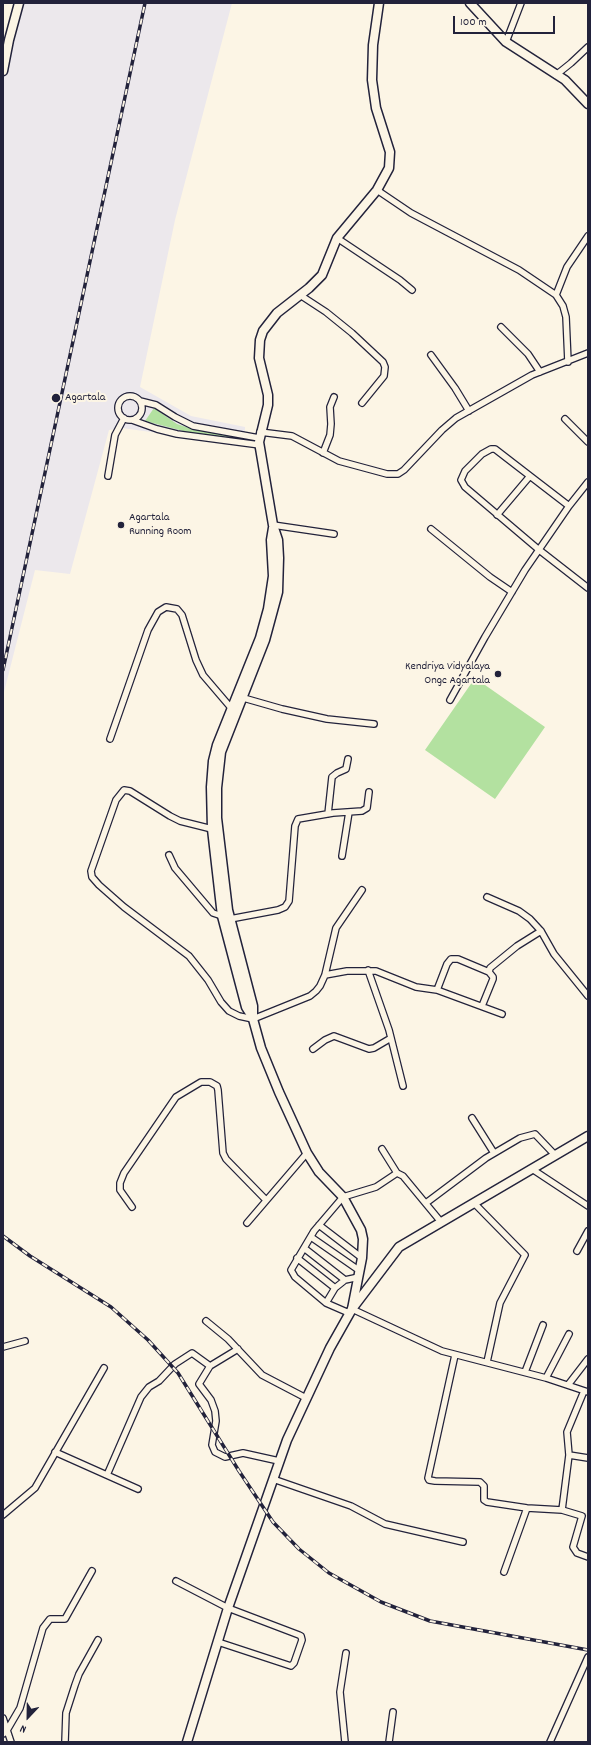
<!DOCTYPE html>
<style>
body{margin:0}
#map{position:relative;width:591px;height:1745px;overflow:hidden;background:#fcf5e5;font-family:Dekko,sans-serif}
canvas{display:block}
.frame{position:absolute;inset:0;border:4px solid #22223b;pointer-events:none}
.north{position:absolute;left:8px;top:1697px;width:40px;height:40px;-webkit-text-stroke:3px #fcf5e5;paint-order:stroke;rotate:202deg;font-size:11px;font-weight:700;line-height:16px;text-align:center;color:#22223b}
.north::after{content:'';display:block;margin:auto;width:14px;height:18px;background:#22223b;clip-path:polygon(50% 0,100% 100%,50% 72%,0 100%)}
.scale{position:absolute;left:453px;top:16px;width:102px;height:18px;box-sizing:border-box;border:2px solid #22223b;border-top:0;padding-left:5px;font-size:12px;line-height:14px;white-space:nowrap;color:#22223b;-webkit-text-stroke:3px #fcf5e5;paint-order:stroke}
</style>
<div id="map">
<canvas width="591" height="1745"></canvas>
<div class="frame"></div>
<div class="north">N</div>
<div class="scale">100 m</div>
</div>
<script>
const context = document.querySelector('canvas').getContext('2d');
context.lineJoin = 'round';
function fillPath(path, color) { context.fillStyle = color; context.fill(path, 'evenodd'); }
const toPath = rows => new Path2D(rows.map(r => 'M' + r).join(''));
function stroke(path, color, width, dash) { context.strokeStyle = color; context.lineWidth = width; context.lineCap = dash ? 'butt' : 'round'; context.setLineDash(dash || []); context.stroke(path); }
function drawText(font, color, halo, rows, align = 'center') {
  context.font = font + ' Dekko,sans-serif'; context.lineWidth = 4; context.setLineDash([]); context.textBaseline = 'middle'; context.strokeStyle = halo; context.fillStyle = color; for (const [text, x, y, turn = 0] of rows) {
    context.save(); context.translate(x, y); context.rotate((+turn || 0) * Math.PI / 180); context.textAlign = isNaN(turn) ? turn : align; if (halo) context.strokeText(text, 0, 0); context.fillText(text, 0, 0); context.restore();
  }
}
fillPath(toPath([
 [19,3,232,3,175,220,140,387,191,416,245,427,244,445,122,428,109,430,70,574,35,570,3,696,3,47,9,21]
]), '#ece8ec');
fillPath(toPath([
 [154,408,177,424,189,428,252,439,253,441,187,432,145,421],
 [475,678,545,727,495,799,425,750]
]), '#b3e1a0');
const street = toPath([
 [506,42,521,3],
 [556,75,571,63,588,47],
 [377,190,411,213,519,270,556,295,563,306,566,317,568,362],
 [337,238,400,280,412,290],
 [300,295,326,312,352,333,383,362,385,367,384,376,362,403],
 [556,295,567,267,588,236],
 [501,327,528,354,540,372],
 [431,355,455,388,469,411],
 '118 408a12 12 0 1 1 24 0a12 12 0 1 1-24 0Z',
 [140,401,156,405,175,417,193,426,259,438],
 [565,419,588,442],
 [132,420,157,429,177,434,260,445],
 [260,432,292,436,339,461,387,474,398,474,404,470,442,430,456,418,532,375,588,353],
 [323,453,330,435,331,424,330,407,334,397],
 [108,476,115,435,124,418],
 [530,476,495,449,491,449,482,454,465,471,461,480,465,487,538,549,588,588],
 [497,515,530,476,569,506],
 [273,525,334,534],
 [431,529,490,577,512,592],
 [240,697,282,709,327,719,374,724],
 [450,700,485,637,525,570,569,506,588,482],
 [110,739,148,630,158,612,166,607,177,609,182,615,196,660,203,675,232,709],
 [328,814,332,777,337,773,346,769,348,759],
 [212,829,180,821,170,816,130,791,124,790,116,800,91,871,92,877,99,885,124,907,189,956,208,980,221,1002,229,1011,239,1016,253,1019,310,996,316,991,320,986,325,975,336,928,362,890],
 [169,855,175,868,213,913,222,916],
 [342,856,349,812],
 [487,897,519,911,530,919,541,931,554,954,588,996],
 [230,919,278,910,285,907,289,901,295,826,298,819,333,813,362,811,367,808,369,792],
 [368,970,389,1030,403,1086],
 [325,975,347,971,376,971,416,987,437,990,502,1014],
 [437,990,447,964,451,959,458,959,489,972],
 [482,1006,493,979,493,977,489,972,490,968,517,946,541,931],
 [313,1049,325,1040,334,1036,369,1049,374,1048,391,1038],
 [472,1118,494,1153],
 [382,1149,397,1173],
 [532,1169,588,1206],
 [426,1203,486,1158,520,1138,535,1134,555,1155],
 [474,1203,525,1255,500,1303,487,1362],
 [132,1207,120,1190,120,1183,124,1173,176,1097,201,1082,210,1082,217,1086,218,1090,223,1153,226,1159,266,1200],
 [247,1223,307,1153],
 [319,1225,362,1258],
 [311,1237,360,1271],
 [304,1248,345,1280],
 [577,1251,588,1231],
 [297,1258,335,1288],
 [326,1303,335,1288,345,1280,359,1277],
 [352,1309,442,1351,546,1378,588,1392],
 [349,1313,326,1303,295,1277,291,1270,314,1231,343,1197,376,1187,397,1173,403,1176,441,1222],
 [206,1321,228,1339,262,1375,306,1398],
 [3,1347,25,1341],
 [455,1355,428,1478,429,1480,435,1481,480,1482,484,1486,484,1500,487,1502,527,1508,562,1510,569,1455,567,1432,584,1391],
 [210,1366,199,1384,211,1400,215,1411,216,1421,212,1445,215,1452,225,1457,243,1453,279,1461],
 [525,1372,543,1325],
 [546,1378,569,1334],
 [568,1385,588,1359],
 [55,1452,138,1489],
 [569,1455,588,1458],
 [107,1475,141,1397,149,1387,159,1381,175,1364,192,1353,210,1366,238,1349],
 [273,1479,351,1506,385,1524,463,1542],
 [562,1510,582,1516,573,1547,577,1553,588,1557],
 [3,1515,35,1488,104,1368],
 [504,1572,527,1508],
 [176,1581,228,1608,299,1635,301,1636,302,1640,294,1663,291,1666,218,1642],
 [3,1718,11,1742],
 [3,1734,6,1732,20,1708,43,1628,50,1619,65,1619,92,1571],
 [65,1742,66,1713,75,1685,79,1674,98,1640],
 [345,1742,340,1692,346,1653],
 [389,1742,393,1712],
 [550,1742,588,1657]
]);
const secondary = toPath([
 [470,3,506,42,565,80,588,104],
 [3,71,9,40,19,3],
 [253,1018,246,1007,222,916,212,829,211,787,213,761,217,745,260,638,268,609,273,576,271,540,273,528],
 [352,1309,362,1258,363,1239,361,1230,343,1197,319,1172,307,1153,279,1092,261,1048,253,1019,253,1006,228,910,217,818,217,788,221,752,265,640,278,592,279,558,278,540,273,525,259,442,268,405,268,395,259,358,260,340,263,331,277,313,309,288,322,275,337,238,377,190,389,168,390,152,376,108,372,80,373,45,379,3]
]);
const primary = toPath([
 [187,1742,228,1608,287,1440,330,1348,352,1309,399,1247,588,1136]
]);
stroke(street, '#22223b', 8);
stroke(secondary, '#22223b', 11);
stroke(primary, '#22223b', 11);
stroke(street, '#fcf5e5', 5.5);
stroke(secondary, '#fcf5e5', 8);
stroke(primary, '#fcf5e5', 8);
const rail = toPath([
 [3,670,145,3],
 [3,1236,30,1256,111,1307,148,1340,178,1373,239,1471,273,1522,299,1549,329,1573,381,1602,430,1621,588,1650]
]);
stroke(rail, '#22223b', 3.5);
stroke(rail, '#fcf5e5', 2, [6]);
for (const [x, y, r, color] of [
 [56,398,5,"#22223b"],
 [121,525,4,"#22223b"],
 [498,674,4,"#22223b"]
]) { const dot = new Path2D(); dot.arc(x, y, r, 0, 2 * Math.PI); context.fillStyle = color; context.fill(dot); stroke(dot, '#fcf5e5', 1.5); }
drawText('12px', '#22223b', '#fcf5e5', [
 ["Agartala",65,398],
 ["Agartala",129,518],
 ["Running Room",129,532],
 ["Kendriya Vidyalaya",490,667,"right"],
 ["Ongc Agartala",490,681,"right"]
], 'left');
</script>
